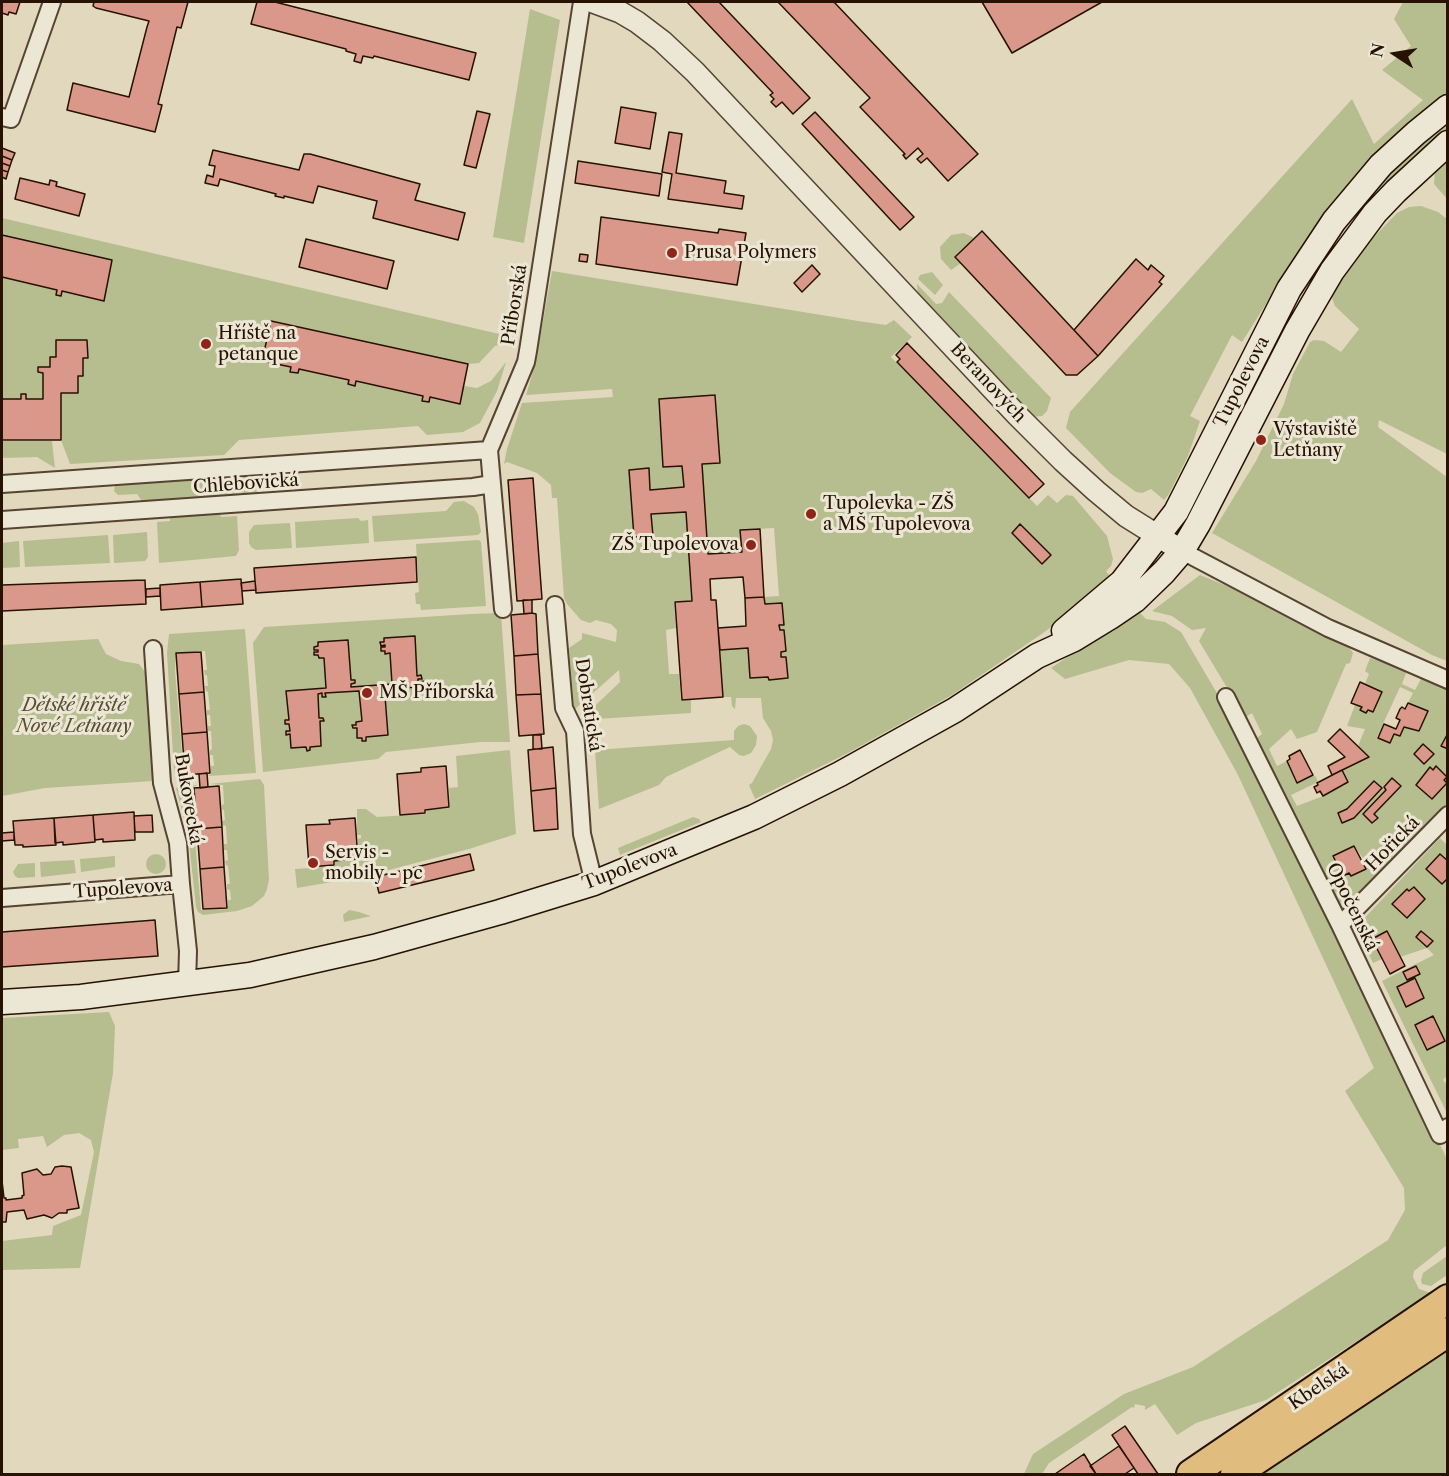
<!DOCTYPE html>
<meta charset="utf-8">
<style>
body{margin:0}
#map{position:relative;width:1449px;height:1476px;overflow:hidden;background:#e1d8be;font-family:"Libre Caslon Text",serif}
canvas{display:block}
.frame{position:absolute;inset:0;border:3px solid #271200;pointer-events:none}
.north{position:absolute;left:1365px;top:24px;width:60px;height:60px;-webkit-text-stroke:4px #ece6d5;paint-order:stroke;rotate:282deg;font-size:16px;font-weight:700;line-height:24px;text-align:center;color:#271200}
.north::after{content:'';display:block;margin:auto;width:21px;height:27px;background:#271200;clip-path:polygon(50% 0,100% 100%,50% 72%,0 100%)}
</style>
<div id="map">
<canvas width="1449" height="1476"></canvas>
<div class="frame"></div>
<div class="north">N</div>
</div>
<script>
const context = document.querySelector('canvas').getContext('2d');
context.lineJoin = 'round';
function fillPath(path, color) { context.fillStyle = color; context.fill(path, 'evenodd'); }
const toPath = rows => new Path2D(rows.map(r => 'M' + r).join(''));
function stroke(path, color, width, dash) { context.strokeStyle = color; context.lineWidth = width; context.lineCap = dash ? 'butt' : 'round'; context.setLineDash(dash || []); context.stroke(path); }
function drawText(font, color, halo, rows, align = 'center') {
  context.font = font + ' "Libre Caslon Text",serif'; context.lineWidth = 6; context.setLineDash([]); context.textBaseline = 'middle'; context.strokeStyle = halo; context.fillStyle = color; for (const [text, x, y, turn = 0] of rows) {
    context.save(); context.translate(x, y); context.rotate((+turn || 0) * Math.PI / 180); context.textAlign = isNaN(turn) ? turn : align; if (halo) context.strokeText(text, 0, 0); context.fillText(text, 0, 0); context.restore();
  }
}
fillPath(toPath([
 [1403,2,1447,2,1447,94,1405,128,1353,178,1314,228,1242,342,1232,335,1190,416,1200,421,1188,456,1169,494,1164,500,1151,489,1142,493,1136,492,1110,473,1066,428,1070,412,1352,99,1374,144,1423,100,1382,70,1411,46,1394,19],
 [530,9,560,20,524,243,493,237],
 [1447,118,1447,130,1407,165,1332,254,1329,252,1389,173],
 [1447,157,1447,199,1434,184,1435,170],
 [1421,206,1438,212,1448,220,1447,454,1379,420,1378,427,1447,477,1447,661,1432,655,1212,533,1256,461,1284,404,1293,374,1310,342,1314,340,1324,341,1341,352,1359,329,1335,306,1332,298,1333,288,1347,265,1397,213,1409,207],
 [2,218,512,337,511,344,495,346,479,363,468,364,271,321,262,361,291,367,290,372,297,373,299,369,349,380,348,384,355,386,356,381,423,396,422,401,429,402,430,397,459,404,464,386,477,388,491,381,506,362,497,391,480,423,463,432,427,435,418,426,239,440,224,455,70,464,61,440,61,393,78,392,78,376,83,358,88,358,87,340,56,340,56,357,50,358,50,367,38,368,38,372,43,373,43,399,26,399,26,394,22,394,21,399,2,399,2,277,104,300,112,261,2,235],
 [964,233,974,238,955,256,961,263,951,270,941,259,940,247,951,235],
 [552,271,858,321,886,325,894,320,912,337,891,357,1037,506,1048,495,1057,503,1066,495,1073,496,1107,536,1113,559,1111,566,1106,571,1111,578,1085,602,1043,633,952,695,848,753,755,799,749,785,752,783,771,749,773,740,771,731,763,718,761,698,736,698,735,709,732,706,731,697,723,697,720,650,748,648,750,678,768,677,769,680,788,678,786,657,781,657,781,652,786,651,784,631,780,630,779,625,784,625,782,603,765,604,765,602,764,597,779,596,774,528,740,530,742,552,708,554,702,464,720,463,715,396,659,400,663,467,682,466,684,487,650,490,648,468,630,470,634,537,653,536,651,514,686,512,692,601,674,601,676,628,666,630,669,674,679,674,681,701,691,700,691,713,580,720,620,682,619,670,574,710,569,648,582,639,582,633,616,642,617,630,611,624,596,620,590,623,581,620,567,604,564,598,557,498,552,498,551,485,537,473,507,462,504,464,507,449,522,403,613,397,612,389,526,395,535,365],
 [1020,525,1042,563,1012,533],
 [932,272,943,285,935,295,918,279,920,275],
 [917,284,936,304,942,303,949,292,1051,398,1047,411,1042,416,1033,417,1026,414,918,299],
 [2,441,52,441,55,468,37,457,2,458],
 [278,474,288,477,292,483,254,486,258,494,147,504,142,501,137,494,118,495,114,491,115,485],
 [464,501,474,507,478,514,481,532,478,535,374,542,372,516,446,511,454,502],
 [220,514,221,517,237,516,239,550,236,556,159,563,157,522,170,521,170,517],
 [358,518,361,521,368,520,369,543,296,548,295,522],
 [290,523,292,548,256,550,251,547,249,543,249,532,254,525],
 [147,532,148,557,145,561,114,563,113,535],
 [108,535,110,563,25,567,23,541],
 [479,540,481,542,486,606,421,610,420,604,416,604,415,593,419,592,416,544],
 [19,541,20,567,2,568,2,543],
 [1200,575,1239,591,1283,615,1348,646,1353,653,1350,663,1346,664,1317,732,1297,739,1291,729,1269,749,1277,766,1287,761,1297,783,1313,775,1316,777,1318,782,1291,795,1297,806,1323,796,1348,782,1342,770,1368,757,1358,746,1365,729,1347,726,1355,705,1362,707,1361,711,1373,712,1382,692,1365,684,1369,674,1365,671,1370,658,1400,667,1406,673,1402,684,1415,690,1422,677,1447,689,1447,733,1442,746,1447,749,1447,806,1353,905,1347,908,1341,910,1254,740,1262,734,1252,713,1243,719,1232,696,1199,641,1206,628,1192,630,1172,616,1152,611],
 [1400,687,1413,693,1408,703,1428,712,1419,731,1404,727,1400,736,1394,734,1390,743,1377,737],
 [1423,744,1434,754,1424,764,1414,755],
 [1436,767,1444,773,1444,780,1447,783,1432,799,1416,785,1429,768,1433,770],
 [1392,779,1400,786,1374,814,1377,818,1372,823,1363,814,1386,790,1384,787],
 [1374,781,1382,789,1354,818,1342,823,1338,813,1347,809],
 [1354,846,1365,861,1375,859,1385,863,1384,865,1374,863,1350,876,1349,873],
 [1139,612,1146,619,1165,622,1181,632,1221,700,1447,1159,1447,1245,1414,1271,1413,1277,1419,1289,1431,1293,1266,1400,1196,1423,1177,1435,1155,1404,1145,1410,1145,1406,1135,1404,1134,1408,1132,1407,1049,1463,1042,1474,1024,1474,1033,1454,1124,1394,1193,1367,1388,1240,1405,1210,1404,1188,1345,1091,1374,1068,1238,775,1190,688,1169,664,1129,660,1065,679,1051,668,1105,632,1112,632],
 [501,613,510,742,480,742,386,752,378,759,263,772,253,643,264,627,471,614],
 [415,636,417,676,421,676,422,678,418,679,418,682,426,682,406,688,385,689,385,692,389,692,389,695,385,696,388,735,366,737,366,741,363,741,362,738,357,738,357,728,353,728,352,725,356,725,357,722,362,721,359,691,325,693,325,697,322,697,322,693,318,694,319,718,323,718,324,721,320,721,321,745,310,747,310,750,307,751,306,747,291,748,290,734,286,734,286,731,290,731,286,691,326,688,324,658,319,658,318,655,314,655,314,652,318,652,318,650,314,649,314,647,318,646,318,642,348,640,351,680,355,683,351,684,351,687,392,684,390,653,385,654,385,651,381,651,381,648,385,647,385,645,381,645,380,642,384,642,384,638],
 [245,629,256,773,208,776,211,774,211,766,214,766,213,755,210,755,210,750,212,749,211,731,208,731,208,726,211,726,210,715,207,715,207,710,210,710,208,692,206,691,205,686,208,686,207,675,205,675,204,670,207,670,205,651,176,653,175,671,184,776,198,776,181,779,174,772,167,653,169,634],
 [98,639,106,654,121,661,139,664,146,673,153,781,45,788,2,796,2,645],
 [744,724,750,726,757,736,756,745,751,753,744,756,739,755,730,747,666,777,659,785,599,809,595,750,734,740,734,731,738,726],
 [509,750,510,751,516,834,469,849,366,876,297,888,295,869,335,866,335,862,359,860,358,839,361,838,361,835,357,835,357,809,366,809,377,817,426,814,427,810,450,808,449,788,458,787,456,756],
 [260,779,264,785,269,880,267,889,264,896,252,906,237,911,203,915,198,912,196,907,188,833,176,788,181,786,198,785,192,787,192,805,201,910,228,909,228,900,231,900,230,890,227,889,227,884,230,884,228,866,226,865,225,861,228,860,227,850,224,850,224,844,227,844,226,826,223,825,222,821,225,820,224,810,222,809,222,805,224,804,223,785,209,784],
 [693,817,699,819,701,822,620,855,618,848],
 [1440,838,1447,845,1447,861,1440,854,1426,869,1442,884,1447,878,1448,1075,1443,1080,1447,1085,1447,1113,1382,981,1434,955,1427,948,1400,957,1387,931,1382,959,1373,963,1356,927],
 [1407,889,1425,899,1407,918,1392,904],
 [1414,978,1424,998,1406,1006,1397,987],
 [1433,1016,1445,1041,1428,1049,1415,1025],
 '146 864a10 10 0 1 1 20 0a10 10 0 1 1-20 0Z',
 [115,856,115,867,81,872,80,859],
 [74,860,76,873,41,877,40,862],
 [35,863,35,877,18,878,15,876,13,872,18,864],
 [349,910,359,912,371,916,344,922,343,915],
 [109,1012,115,1026,113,1073,80,1268,2,1270,2,1241,52,1235,53,1226,81,1215,94,1152,91,1140,79,1133,64,1135,47,1147,43,1136,18,1139,19,1148,2,1150,2,1018],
 [1447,1256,1447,1275,1431,1286,1422,1284,1421,1280,1423,1273],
 [1447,1344,1447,1474,1262,1474,1367,1400]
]), '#b6be8f');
const building = toPath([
 [2,2,20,2,16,14,9,12,8,15,2,13,2,2],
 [94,2,188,2,181,28,177,27,158,104,162,105,155,132,67,110,73,83,129,97,147,27,149,21,96,8,93,6,94,2],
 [257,2,275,2,476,53,469,80,374,56,373,58,363,56,361,63,354,61,356,54,346,51,346,49,251,24,257,2],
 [687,2,719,2,810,98,793,114,782,102,776,107,771,102,774,99,770,95,773,93,687,2],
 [778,2,834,2,978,154,948,181,927,158,921,163,917,159,923,154,918,148,906,159,903,155,905,154,860,107,870,98,778,2],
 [982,2,1102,2,1012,53,982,2],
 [621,107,656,113,650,149,615,143,621,107],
 [477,111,490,114,476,168,464,165,477,111],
 [815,112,914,217,900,230,802,124,815,112],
 [669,132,682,134,676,173,726,181,724,193,744,196,742,209,668,199,672,174,662,172,669,132],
 [2,148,15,153,12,160,2,156,2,148],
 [213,150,299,170,304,154,310,154,420,184,415,200,465,213,458,240,373,218,377,201,318,186,313,203,284,196,284,198,275,196,276,194,220,179,218,186,205,183,207,175,213,177,215,166,209,165,213,150],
 [2,156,12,160,10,166,2,163,2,156],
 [578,161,662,174,659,196,575,183,578,161],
 [2,163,10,166,8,172,2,170,2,163],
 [2,170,8,172,6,179,2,177,2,170],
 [20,178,49,185,50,180,57,182,56,186,85,194,79,216,15,199,20,178],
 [601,217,718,233,719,229,746,233,737,285,596,264,601,217],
 [982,231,1098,356,1077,375,1066,375,955,257,982,231],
 [2,235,112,260,104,301,62,291,61,296,56,295,57,290,2,277,2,235],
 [306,239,394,261,387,289,299,267,306,239],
 [580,254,588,255,587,262,579,261,580,254],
 [1136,259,1148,270,1151,265,1164,276,1159,282,1162,284,1098,356,1074,330,1136,259],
 [812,265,820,274,802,292,794,283,812,265],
 [271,321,468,364,460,404,430,397,429,402,422,401,423,396,356,381,355,386,348,384,349,380,299,369,298,373,290,372,291,367,262,361,271,321],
 [56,340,87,340,88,358,83,358,83,376,78,376,78,393,61,393,61,440,2,440,2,399,21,399,21,394,26,394,26,399,43,399,43,373,38,372,38,367,50,367,50,357,56,357,56,340],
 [907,343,1044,484,1029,498,897,362,900,359,896,355,907,343],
 [715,395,720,463,702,464,708,554,742,552,740,530,760,529,764,597,745,598,743,577,710,579,711,600,716,600,723,697,682,700,675,602,692,601,686,512,651,514,653,536,634,537,629,470,649,468,650,490,684,487,682,466,663,467,659,399,715,395],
 [533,478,542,599,517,601,508,480,533,478],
 [1020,524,1051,555,1042,564,1012,533,1020,524],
 [416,557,417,582,256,593,254,568,416,557],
 [241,579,243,604,202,607,200,582,241,579],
 [145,580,146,604,2,611,2,585,145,580],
 [255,581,256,590,242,591,241,583,255,581],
 [200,582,202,607,161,610,160,585,200,582],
 [160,588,160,596,146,597,146,589,160,588],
 [764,597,765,604,782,603,784,625,779,625,780,630,784,630,786,651,781,652,781,657,786,657,788,678,769,680,768,677,750,678,748,648,720,650,718,628,746,626,745,598,764,597],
 [523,600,532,600,532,613,524,614,523,600],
 [532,613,536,614,538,654,514,656,511,615,532,613],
 [415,636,417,676,421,675,422,679,418,679,418,682,426,681,427,686,406,688,406,692,402,692,402,688,385,689,385,692,389,692,389,695,385,696,388,735,366,737,366,741,362,741,362,738,357,738,357,728,353,728,352,725,356,725,356,722,362,721,359,691,325,693,326,697,322,697,322,693,318,694,319,718,323,718,324,721,320,721,321,746,310,747,310,750,307,751,306,747,291,748,290,734,286,735,286,731,290,731,289,724,285,724,285,720,289,720,286,691,326,688,324,658,319,658,318,655,314,655,314,652,318,652,318,650,314,650,314,647,318,646,318,642,348,640,351,680,355,680,355,683,351,684,351,687,392,684,390,653,385,654,385,651,381,651,381,647,385,647,385,645,381,646,380,642,384,642,384,638,415,636],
 [201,652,204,692,179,694,176,653,201,652],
 [538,654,541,694,516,695,514,656,538,654],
 [1360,682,1382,692,1373,712,1368,710,1366,713,1360,710,1362,707,1351,703,1360,682],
 [204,692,207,732,182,734,179,694,204,692],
 [541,694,544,734,519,736,516,695,541,694],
 [1408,703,1428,711,1419,731,1404,727,1400,736,1394,734,1390,743,1378,738,1384,724,1396,729,1400,720,1396,718,1400,709,1402,707,1405,709,1408,703],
 [1340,729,1369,757,1332,775,1328,766,1345,757,1328,741,1340,729],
 [207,732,210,773,185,775,182,734,207,732],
 [1448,733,1448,749,1441,746,1448,733],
 [533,735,541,735,542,749,533,749,533,735],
 [1423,744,1434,754,1424,764,1414,754,1423,744],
 [553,747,556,788,531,791,528,750,553,747],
 [1300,750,1313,775,1297,783,1287,761,1290,759,1289,756,1300,750],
 [446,766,449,807,425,810,425,813,400,815,397,774,421,772,421,768,446,766],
 [1436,766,1447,777,1444,780,1447,783,1432,799,1416,785,1430,767,1433,770,1436,766],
 [1342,770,1348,782,1323,796,1320,791,1317,793,1314,787,1318,785,1317,783,1342,770],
 [207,773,208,787,200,788,199,774,207,773],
 [1392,778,1401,786,1374,814,1378,818,1372,823,1363,814,1386,790,1384,787,1392,778],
 [1374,781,1382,788,1354,818,1342,823,1338,813,1347,809,1374,781],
 [219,786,222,827,197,829,194,788,219,786],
 [556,788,558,829,534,831,531,791,556,788],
 [134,812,135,840,103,842,103,839,95,840,93,815,134,812],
 [93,815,95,842,63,845,63,842,55,843,54,818,93,815],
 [152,815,153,832,135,832,134,816,152,815],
 [54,818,56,845,23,847,23,845,15,845,13,821,54,818],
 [355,818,358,859,334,861,334,865,309,867,306,825,330,824,329,820,355,818],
 [222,827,224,867,200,869,197,829,222,827],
 [14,832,14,840,2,841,2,833,14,832],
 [1354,846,1366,869,1351,876,1349,873,1343,876,1333,856,1354,846],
 [470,854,474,870,379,893,375,877,470,854],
 [1440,854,1448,861,1448,878,1442,884,1426,869,1440,854],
 [224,867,227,908,203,909,200,869,224,867],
 [1414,887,1425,899,1407,918,1392,904,1407,889,1409,891,1414,887],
 [155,920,158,956,2,967,2,932,155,920],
 [1387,931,1405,966,1390,974,1372,939,1387,931],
 [1421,931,1433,941,1427,947,1416,937,1421,931],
 [1416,966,1420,974,1407,980,1403,972,1416,966],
 [1415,978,1424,998,1406,1007,1397,987,1415,978],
 [1433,1016,1445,1041,1427,1050,1415,1025,1433,1016],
 [62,1166,71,1167,79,1208,67,1210,67,1213,59,1213,52,1218,44,1215,27,1219,24,1210,7,1212,6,1222,2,1222,2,1181,4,1198,6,1198,6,1200,22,1198,22,1196,24,1195,22,1173,37,1169,43,1175,51,1174,55,1167,62,1166],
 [1125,1426,1158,1474,1138,1474,1112,1435,1125,1426],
 [1119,1446,1134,1468,1125,1474,1096,1474,1090,1466,1119,1446],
 [1084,1454,1096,1474,1055,1474,1084,1454]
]);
fillPath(building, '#da988a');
stroke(building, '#271200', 1.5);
const minor = toPath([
 [2,117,11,119,52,2],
 [2,484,489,450],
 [2,520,473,487,492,484],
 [1182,551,1328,628,1448,680],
 [555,605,564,708,575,731,582,834,594,883],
 [503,609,489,450,526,362,528,351,582,2],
 [153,649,162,783,178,843,181,884],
 [1226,697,1340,925,1440,1135,1448,1127],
 [2,898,181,884,188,951,187,984],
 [1340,925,1448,815]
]);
const tertiary = toPath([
 [593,2,620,12,637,22,662,41,695,72,1017,415,1063,461,1096,491,1126,516,1182,551]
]);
const secondary = toPath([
 [1064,631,1122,582,1176,512,1289,289,1334,221,1381,165,1416,133,1448,107],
 [2,1002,81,997,250,975,374,947,500,912,594,883,754,817,840,774,955,710,1037,656,1074,639,1110,617,1135,600,1164,572,1182,551,1198,524,1297,331,1332,271,1375,213,1396,191,1448,143]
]);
const trunk = toPath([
 [1191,1474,1448,1299],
 [1235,1474,1448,1332]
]);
stroke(minor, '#564430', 20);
stroke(tertiary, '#564430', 24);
stroke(secondary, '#271200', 27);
stroke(trunk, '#271200', 32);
stroke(minor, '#ece6d5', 16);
stroke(tertiary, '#ece6d5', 21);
stroke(secondary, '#ece6d5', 24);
stroke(trunk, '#e0bc7f', 28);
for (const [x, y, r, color] of [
 [672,253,6,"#8f2418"],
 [206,344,6,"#8f2418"],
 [1261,440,6,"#8f2418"],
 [811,514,6,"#8f2418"],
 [751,545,6,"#8f2418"],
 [367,693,6,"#8f2418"],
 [313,863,6,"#8f2418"]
]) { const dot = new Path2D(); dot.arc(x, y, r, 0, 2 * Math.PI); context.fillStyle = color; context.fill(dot); stroke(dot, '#ece6d5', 2); }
drawText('18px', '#271200', '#ece6d5', [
 ["Prusa Polymers",684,253],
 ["Hříště na",218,334],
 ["petanque",218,355],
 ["Výstaviště",1273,430],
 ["Letňany",1273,451],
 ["Tupolevka - ZŠ",823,504],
 ["a MŠ Tupolevova",823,525],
 ["ZŠ Tupolevova",739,545,"right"],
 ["MŠ Příborská",379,693],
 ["Servis -",325,853],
 ["mobily - pc",325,874]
], 'left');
drawText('18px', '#271200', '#ece6d5', [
 ["Příborská",515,305,-81],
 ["Tupolevova",1242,382,-63],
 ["Beranových",988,383,47],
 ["Chlebovická",246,484,-4],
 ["Dobratická",588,705,81],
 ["Bukovecká",188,799,80],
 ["Hořická",1393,844,-46],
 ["Tupolevova",630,867,-21],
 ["Tupolevova",123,889,-4],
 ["Opočenská",1352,907,64],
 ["Kbelská",1319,1387,-34]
]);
drawText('italic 18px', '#594e32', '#ece6d5', [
 ["Dětské hřiště",74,706],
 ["Nové Letňany",74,727]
]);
</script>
